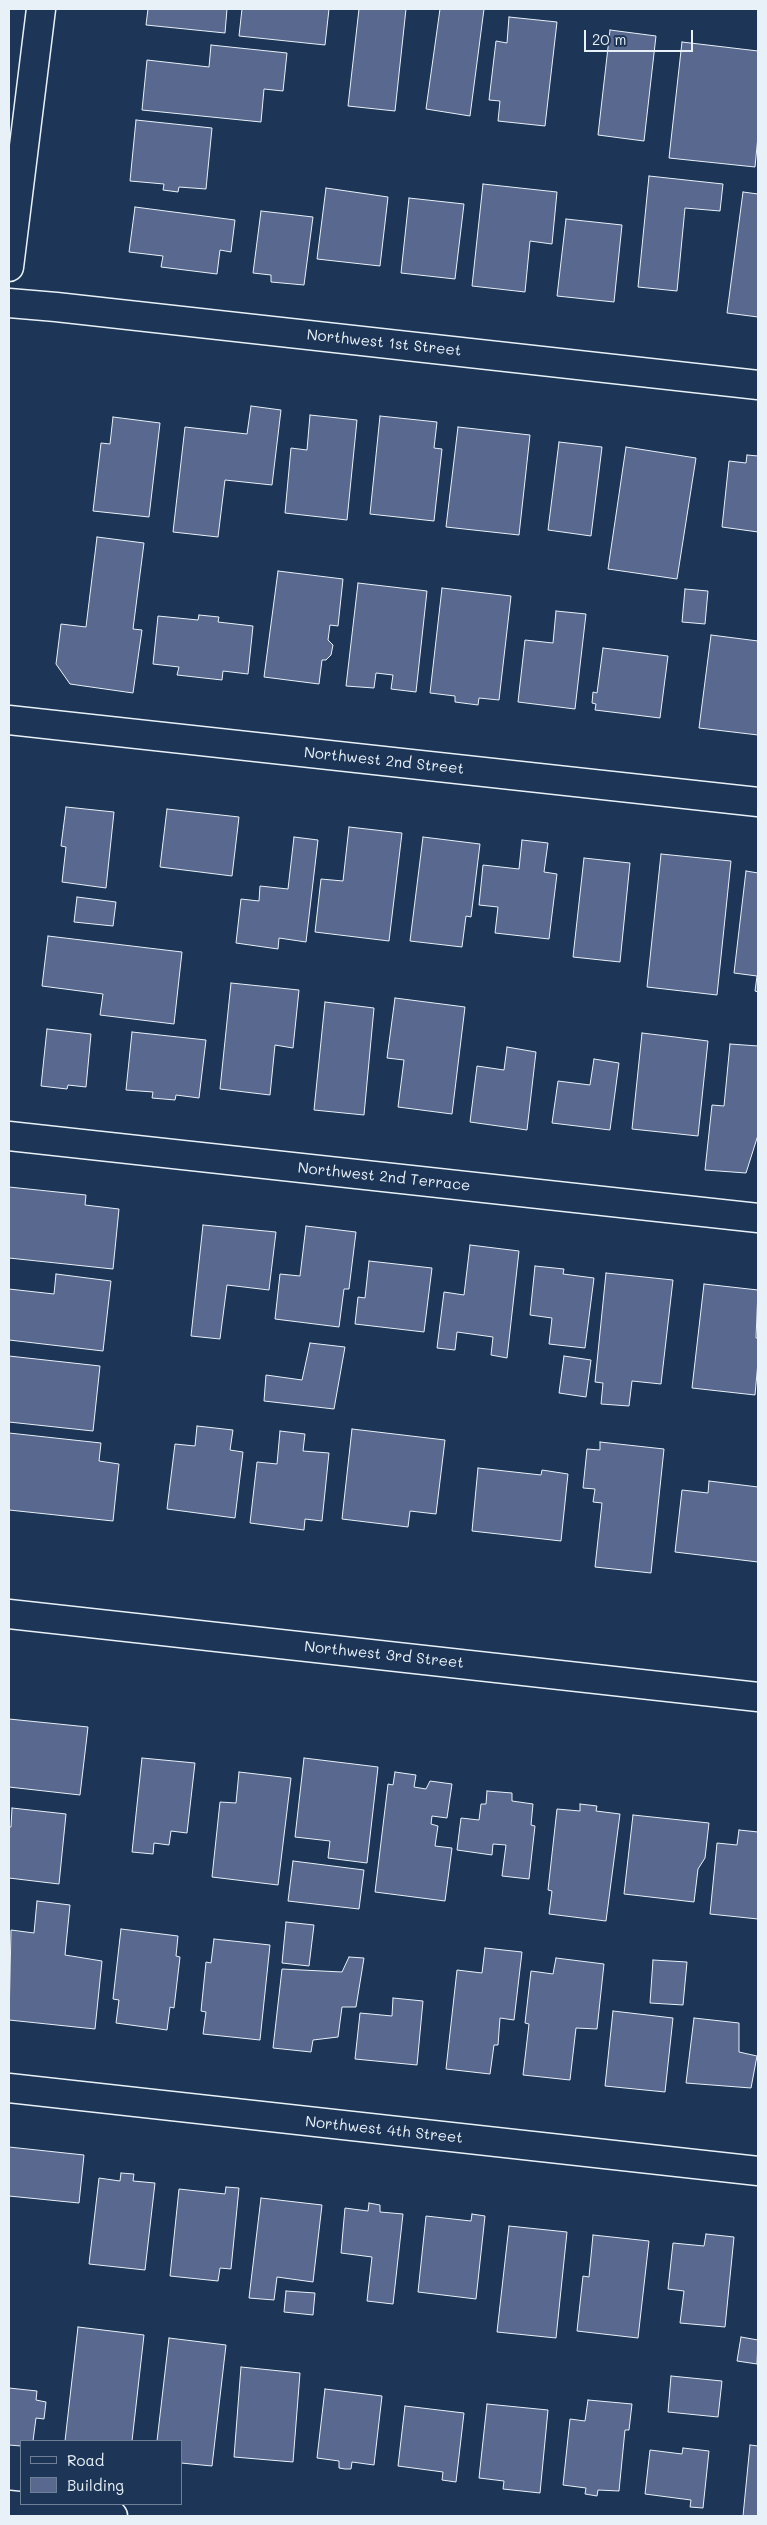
<!DOCTYPE html>
<style>
body{margin:0}
#map{position:relative;width:767px;height:2525px;overflow:hidden;background:#1d3557;font-family:Mali,sans-serif}
canvas{display:block}
.frame{position:absolute;inset:0;border:10px solid #e8f1f8;pointer-events:none}
.legend{position:absolute;left:20px;top:2440px;width:162px;height:65px;box-sizing:border-box;background:#1d3557;border:1px solid #6e8097;margin:0;padding:6px 9px;list-style:none;font-size:15px;color:#e8f1f8}
.legend li{display:flex;align-items:center;gap:10px;height:25px}
.legend b{width:25px;border:1px solid #6e8097}
.scale{position:absolute;left:584px;top:30px;width:109px;height:22px;box-sizing:border-box;border:2px solid #e8f1f8;border-top:0;padding-left:6px;font-size:15px;line-height:18px;white-space:nowrap;color:#e8f1f8;-webkit-text-stroke:4px #1d3557;paint-order:stroke}
</style>
<div id="map">
<canvas width="767" height="2525"></canvas>
<div class="frame"></div>
<ul class="legend">
<li><b style="height:6px;background:#1d3557"></b>Road</li>
<li><b style="height:14px;background:#59688f"></b>Building</li>
</ul>
<div class="scale">20 m</div>
</div>
<script>
const context = document.querySelector('canvas').getContext('2d');
context.lineJoin = 'round';
function fillPath(path, color) { context.fillStyle = color; context.fill(path, 'evenodd'); }
const toPath = rows => new Path2D(rows.map(r => 'M' + r).join(''));
function stroke(path, color, width, dash) { context.strokeStyle = color; context.lineWidth = width; context.lineCap = dash ? 'butt' : 'round'; context.setLineDash(dash || []); context.stroke(path); }
function drawText(font, color, halo, rows, align = 'center') {
  context.font = font + ' Mali,sans-serif'; context.lineWidth = 4.5; context.setLineDash([]); context.textBaseline = 'middle'; context.strokeStyle = halo; context.fillStyle = color; for (const [text, x, y, turn = 0] of rows) {
    context.save(); context.translate(x, y); context.rotate((+turn || 0) * Math.PI / 180); context.textAlign = isNaN(turn) ? turn : align; if (halo) context.strokeText(text, 0, 0); context.fillText(text, 0, 0); context.restore();
  }
}
const building = toPath([
 [148,9,227,9,225,33,146,25,148,9],
 [242,9,329,9,325,45,239,36,242,9],
 [359,9,406,9,395,111,348,106,359,9],
 [440,9,484,9,470,116,426,109,440,9],
 [509,17,557,22,545,126,498,121,500,101,489,100,496,41,507,43,509,17],
 [610,30,656,36,644,141,598,135,610,30],
 [682,42,758,51,758,136,755,167,669,158,682,42],
 [211,45,287,53,283,91,264,89,261,122,142,110,147,60,209,67,211,45],
 [136,120,212,128,206,189,179,187,178,192,163,190,164,184,130,181,136,120],
 [649,176,723,184,720,211,685,208,677,291,638,287,649,176],
 [483,184,557,192,552,244,530,241,525,292,472,286,483,184],
 [326,188,388,197,380,266,317,259,326,188],
 [743,192,758,194,758,317,727,313,743,192],
 [409,198,464,204,455,279,401,273,409,198],
 [135,207,235,220,231,252,220,250,217,274,161,267,163,256,129,252,135,207],
 [261,211,313,217,304,285,271,282,271,275,253,273,261,211],
 [566,219,622,225,614,302,557,296,566,219],
 [251,406,281,410,272,485,225,480,218,537,173,532,185,427,247,434,251,406],
 [310,415,357,420,347,520,285,513,291,448,307,450,310,415],
 [380,416,437,422,434,448,442,449,434,521,370,514,380,416],
 [113,417,160,423,149,517,93,511,101,443,110,444,113,417],
 [458,427,530,435,519,535,446,527,458,427],
 [559,442,602,447,591,536,548,530,559,442],
 [626,447,696,458,677,579,608,569,626,447],
 [747,455,758,456,758,532,722,527,729,461,746,463,747,455],
 [97,537,144,543,133,629,142,630,133,693,70,684,56,664,61,624,86,627,97,537],
 [278,571,343,579,338,626,330,625,328,640,333,645,331,655,326,660,322,660,319,684,264,677,278,571],
 [358,583,427,591,416,692,391,689,393,675,376,673,374,688,346,686,358,583],
 [442,588,511,596,499,700,479,698,478,705,455,702,455,696,430,693,442,588],
 [685,589,708,591,705,624,682,622,685,589],
 [556,611,586,614,575,709,518,702,525,640,553,643,556,611],
 [199,615,219,617,218,622,253,626,248,674,223,671,222,680,177,675,179,667,153,664,158,616,198,620,199,615],
 [711,635,758,641,758,735,699,728,711,635],
 [603,648,668,656,660,718,595,710,596,704,592,703,593,692,597,693,603,648],
 [66,807,114,812,106,888,62,882,66,847,61,846,66,807],
 [167,809,239,817,232,876,160,867,167,809],
 [349,827,402,833,389,941,315,932,321,879,343,881,349,827],
 [294,837,318,840,306,942,279,938,278,949,236,943,241,899,259,901,260,886,288,889,294,837],
 [423,837,480,844,471,917,466,916,462,947,410,941,423,837],
 [522,840,548,843,544,872,557,874,549,939,495,933,498,907,479,905,483,865,519,869,522,840],
 [661,854,731,861,717,995,647,987,661,854],
 [584,858,630,863,620,962,573,957,584,858],
 [746,871,758,873,758,992,755,991,757,976,734,973,746,871],
 [77,897,116,902,113,926,74,922,77,897],
 [48,936,182,952,174,1024,100,1015,103,994,42,986,48,936],
 [231,983,299,990,293,1048,275,1045,270,1095,220,1089,231,983],
 [395,998,465,1007,452,1114,398,1107,404,1060,387,1058,395,998],
 [325,1002,374,1008,364,1115,314,1110,325,1002],
 [47,1029,91,1034,86,1087,68,1085,67,1089,41,1086,47,1029],
 [132,1032,206,1040,199,1098,176,1095,175,1100,152,1098,153,1092,126,1090,132,1032],
 [642,1033,708,1041,698,1136,632,1129,642,1033],
 [730,1044,758,1046,758,1135,746,1173,705,1170,712,1105,724,1106,730,1044],
 [507,1047,536,1052,527,1130,470,1122,477,1066,504,1070,507,1047],
 [594,1059,619,1063,610,1130,552,1123,558,1081,590,1085,594,1059],
 [9,1187,86,1195,85,1205,119,1209,113,1269,9,1258,9,1187],
 [203,1225,276,1232,269,1290,227,1285,220,1339,191,1336,203,1225],
 [306,1226,356,1232,349,1289,344,1289,339,1327,275,1319,280,1274,300,1276,306,1226],
 [470,1245,519,1251,507,1358,491,1355,493,1337,457,1332,455,1350,437,1348,444,1292,464,1295,470,1245],
 [369,1261,432,1268,424,1332,355,1324,358,1297,365,1298,369,1261],
 [535,1266,564,1269,563,1274,594,1278,585,1348,549,1344,552,1318,530,1315,535,1266],
 [606,1273,673,1280,661,1384,632,1381,629,1406,601,1404,603,1383,595,1382,606,1273],
 [56,1274,111,1281,103,1351,9,1340,9,1289,54,1294,56,1274],
 [704,1284,758,1290,756,1338,758,1338,758,1362,755,1395,692,1388,704,1284],
 [310,1343,345,1347,334,1409,264,1401,266,1375,302,1380,310,1343],
 [9,1356,100,1366,93,1431,9,1422,9,1356],
 [564,1356,591,1360,586,1397,559,1393,564,1356],
 [197,1426,233,1430,230,1450,243,1452,235,1518,167,1509,175,1444,195,1446,197,1426],
 [352,1429,445,1440,436,1514,410,1511,408,1527,342,1519,352,1429],
 [280,1431,305,1434,303,1451,329,1453,322,1521,305,1519,304,1530,250,1523,257,1462,277,1464,280,1431],
 [9,1433,101,1443,99,1461,119,1464,113,1521,9,1510,9,1433],
 [600,1442,664,1449,651,1573,595,1567,602,1503,593,1502,595,1489,583,1488,587,1449,600,1450,600,1442],
 [478,1468,541,1475,542,1470,568,1474,561,1541,472,1531,478,1468],
 [709,1481,758,1487,758,1484,758,1562,675,1552,682,1490,708,1493,709,1481],
 [9,1719,88,1727,80,1795,9,1787,9,1719],
 [142,1758,195,1763,187,1833,171,1831,169,1845,154,1843,153,1854,132,1852,142,1758],
 [304,1758,378,1767,367,1863,328,1858,330,1841,295,1837,304,1758],
 [239,1772,291,1778,278,1885,212,1877,220,1802,236,1803,239,1772],
 [395,1772,416,1775,414,1787,426,1789,430,1781,452,1784,447,1818,432,1816,431,1824,438,1826,435,1846,452,1848,445,1901,375,1892,388,1784,393,1785,395,1772],
 [487,1791,512,1793,512,1801,533,1804,531,1825,535,1826,529,1879,502,1876,506,1845,493,1844,492,1855,457,1850,461,1818,479,1820,481,1804,486,1804,487,1791],
 [580,1804,597,1806,596,1811,620,1814,606,1921,549,1914,552,1891,548,1890,557,1809,580,1811,580,1804],
 [12,1808,66,1814,59,1884,9,1878,9,1827,11,1827,12,1808],
 [633,1815,709,1823,705,1858,698,1869,694,1902,624,1894,633,1815],
 [739,1830,758,1832,758,1919,710,1914,717,1843,737,1845,739,1830],
 [293,1861,364,1870,359,1909,288,1901,293,1861],
 [37,1901,70,1905,65,1955,102,1961,95,2029,9,2020,11,1930,34,1933,37,1901],
 [286,1922,314,1925,309,1966,282,1963,286,1922],
 [121,1929,178,1936,176,1956,180,1957,174,2008,170,2007,167,2030,116,2023,119,2000,113,1999,121,1929],
 [214,1939,270,1945,260,2040,203,2034,206,2012,201,2011,206,1962,211,1963,214,1939],
 [485,1948,522,1952,514,2020,500,2018,498,2045,494,2045,490,2074,446,2069,457,1970,482,1973,485,1948],
 [349,1957,364,1958,356,2007,342,2007,338,2037,313,2040,311,2052,273,2048,282,1969,342,1972,349,1957],
 [556,1958,604,1964,597,2029,576,2028,570,2080,523,2075,529,2024,525,2023,531,1971,553,1974,556,1958],
 [653,1960,687,1962,683,2005,650,2003,653,1960],
 [393,1998,423,2001,417,2065,355,2059,360,2013,392,2016,393,1998],
 [613,2011,673,2018,665,2092,605,2086,613,2011],
 [694,2018,739,2023,739,2052,757,2056,751,2088,686,2083,694,2018],
 [9,2147,84,2155,79,2203,9,2196,9,2147],
 [121,2173,134,2174,133,2181,155,2183,145,2270,89,2264,99,2178,120,2181,121,2173],
 [226,2187,239,2188,231,2269,220,2268,218,2281,170,2276,179,2189,225,2194,226,2187],
 [261,2198,322,2205,313,2282,277,2277,274,2300,249,2298,261,2198],
 [369,2203,380,2205,380,2212,403,2214,393,2304,367,2301,372,2257,341,2253,345,2208,368,2211,369,2203],
 [472,2214,485,2216,476,2299,418,2292,426,2216,471,2221,472,2214],
 [509,2226,567,2232,556,2338,497,2332,509,2226],
 [706,2234,734,2237,725,2327,680,2323,684,2291,668,2289,673,2243,704,2246,706,2234],
 [593,2235,649,2241,638,2338,577,2331,583,2276,589,2277,593,2235],
 [286,2291,315,2293,313,2315,284,2312,286,2291],
 [78,2327,144,2335,132,2441,65,2441,78,2327],
 [741,2337,758,2340,757,2364,737,2361,741,2337],
 [169,2338,226,2345,212,2466,181,2463,181,2441,157,2441,169,2338],
 [241,2367,300,2373,293,2462,234,2457,241,2367],
 [671,2376,722,2381,718,2417,668,2412,671,2376],
 [9,2388,37,2391,36,2400,46,2402,44,2419,36,2418,33,2441,21,2441,21,2446,9,2445,9,2388],
 [325,2389,382,2396,374,2465,352,2462,351,2469,345,2469,339,2468,339,2461,317,2458,325,2389],
 [588,2400,632,2404,629,2430,625,2430,619,2491,598,2490,597,2496,585,2494,586,2488,563,2485,570,2419,585,2421,588,2400],
 [487,2404,548,2410,540,2493,503,2489,504,2481,479,2478,487,2404],
 [405,2406,464,2413,456,2482,442,2480,443,2472,398,2466,405,2406],
 [750,2445,758,2446,758,2516,743,2516,750,2445],
 [683,2448,709,2451,703,2508,690,2507,691,2500,645,2494,650,2450,682,2454,683,2448]
]);
fillPath(building, '#59688f');
stroke(building, '#e8f1f8', 1);
const street = toPath([
 [9,267,41,9],
 [9,303,56,307,758,385],
 [9,720,758,802],
 [9,1136,758,1218],
 [9,1614,758,1697],
 [9,2088,758,2171],
 [9,2505,113,2516]
]);
stroke(street, '#e8f1f8', 31);
stroke(street, '#1d3557', 28);
drawText('15px', '#e8f1f8', '#1d3557', [
 ["Northwest 1st Street",384,343,6],
 ["Northwest 2nd Street",384,761,6],
 ["Northwest 2nd Terrace",384,1177,6],
 ["Northwest 3rd Street",384,1655,6],
 ["Northwest 4th Street",384,2130,6]
]);
</script>
